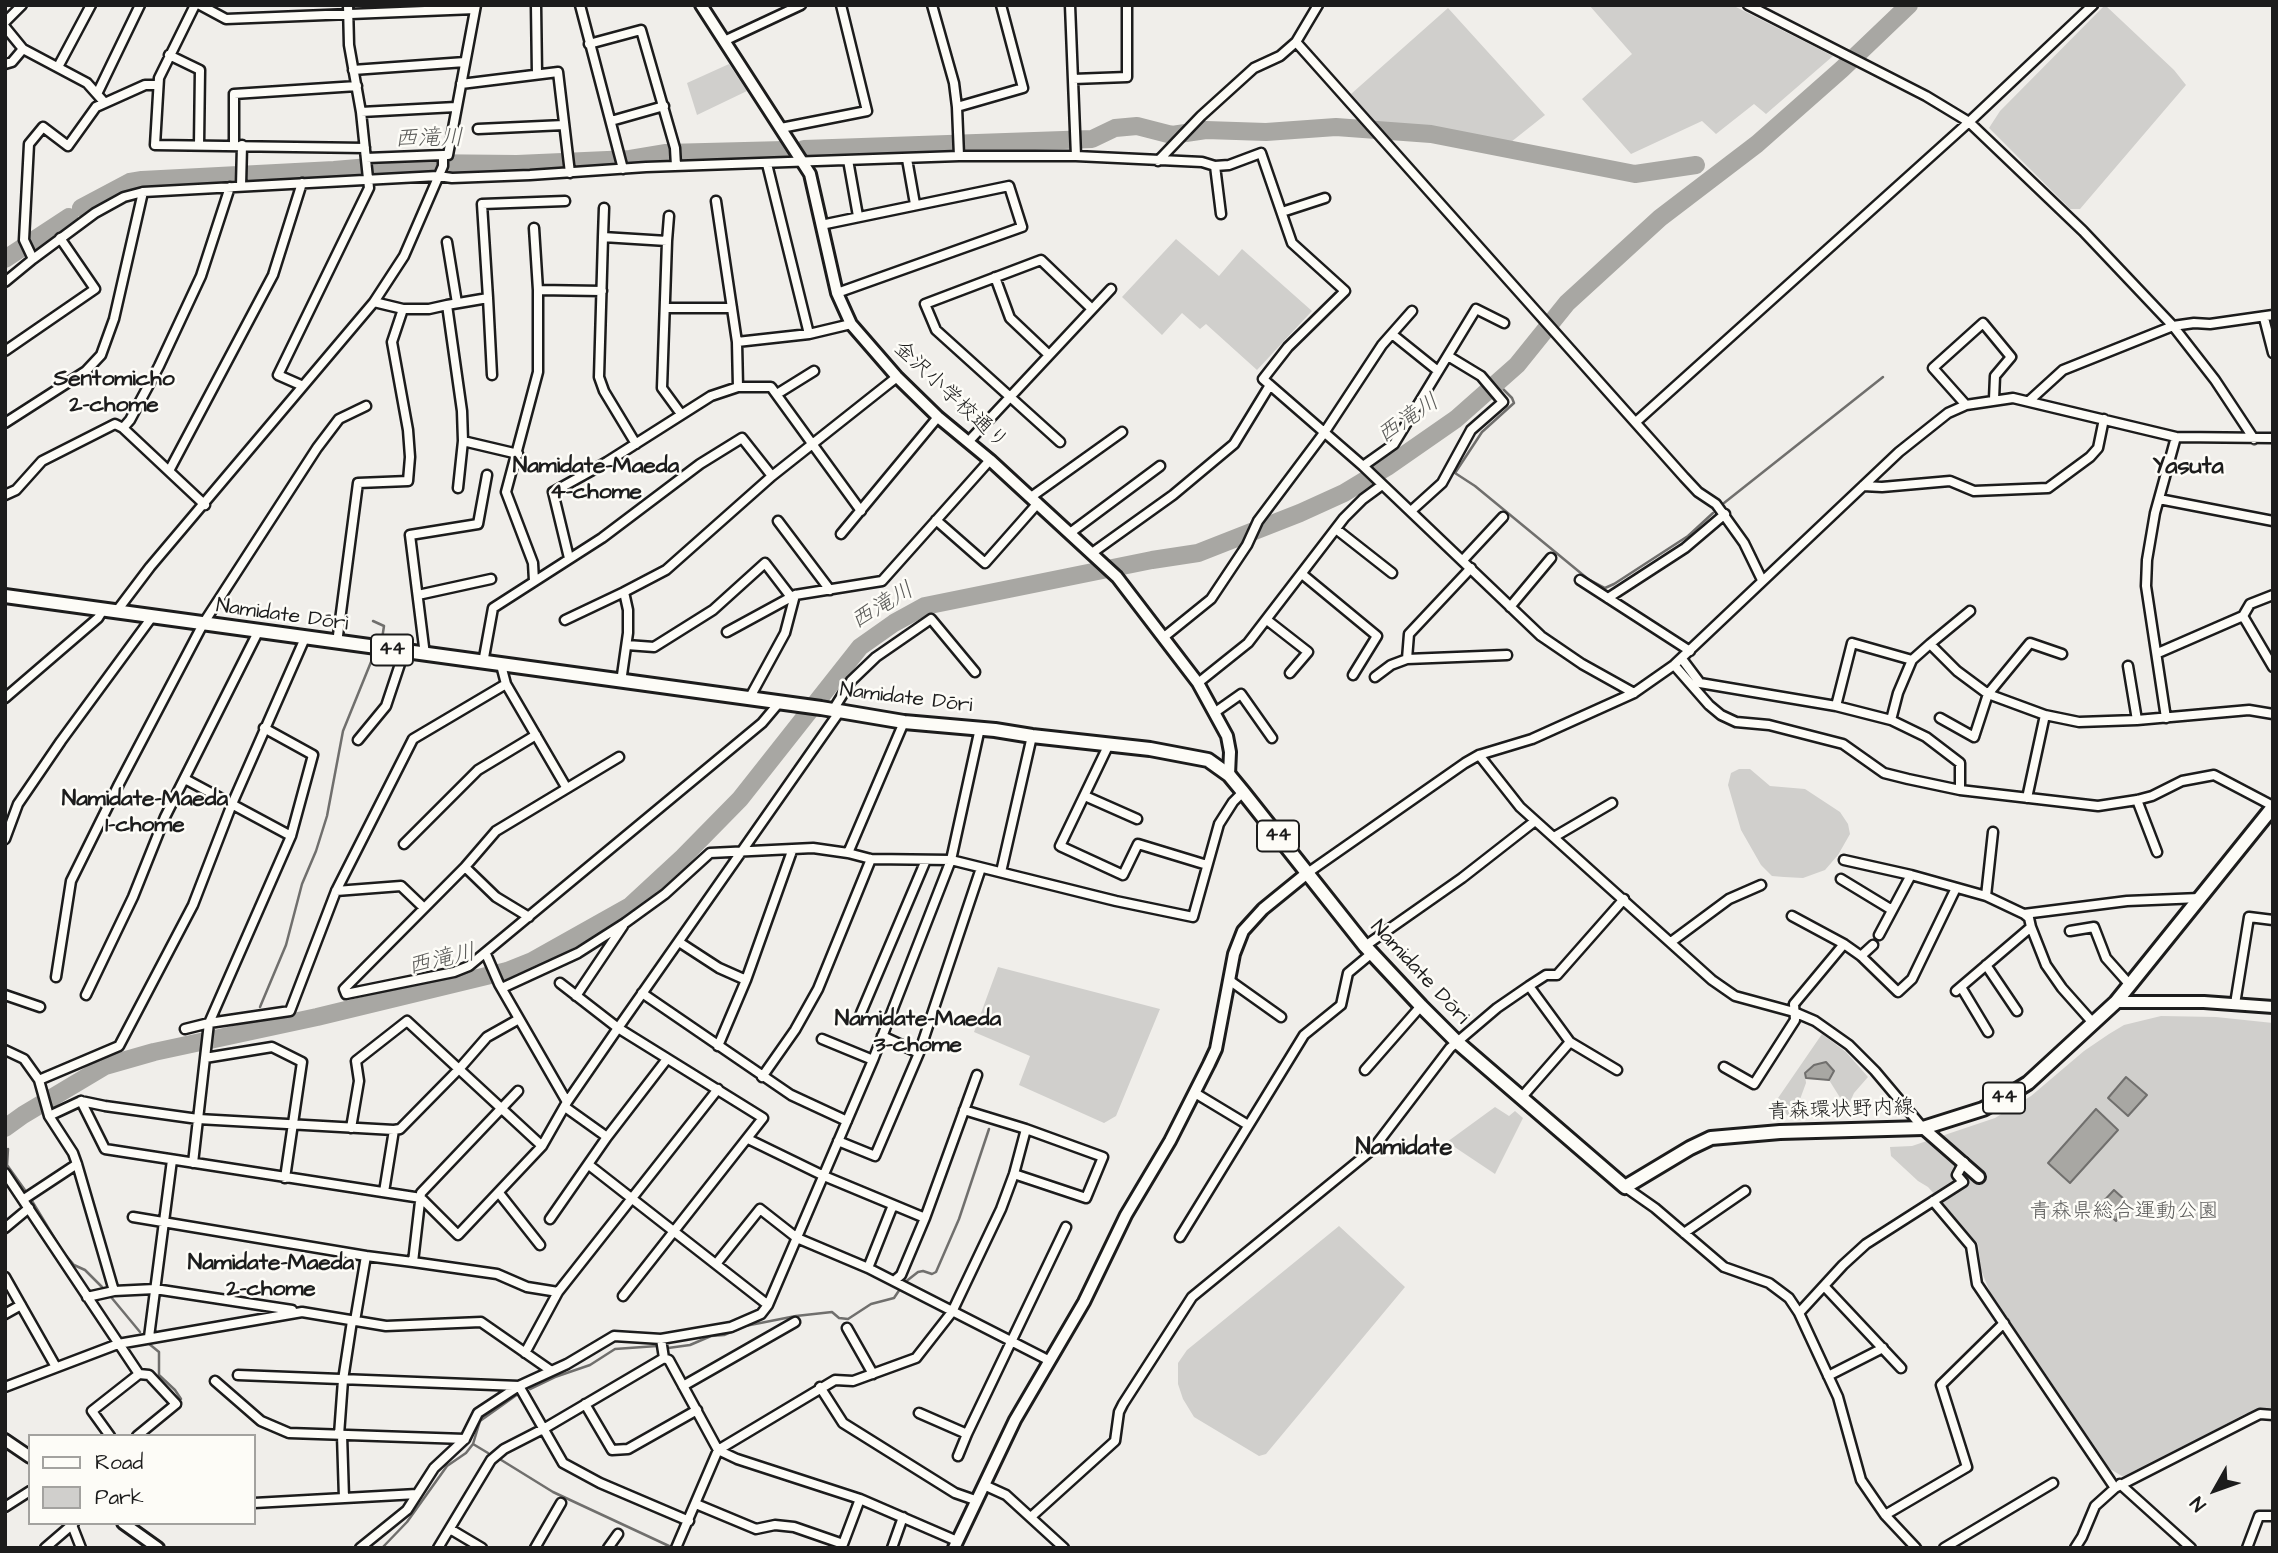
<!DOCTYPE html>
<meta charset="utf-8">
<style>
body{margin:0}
#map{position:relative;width:2278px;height:1553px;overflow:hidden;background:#f0eeea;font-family:"Architects Daughter",sans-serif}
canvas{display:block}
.frame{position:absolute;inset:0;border:7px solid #1c1c1c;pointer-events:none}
.legend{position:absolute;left:28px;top:1434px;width:228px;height:91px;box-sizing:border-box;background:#fdfcf7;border:2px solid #a3a29f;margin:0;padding:9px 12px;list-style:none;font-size:21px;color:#1c1c1c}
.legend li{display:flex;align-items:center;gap:14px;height:35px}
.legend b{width:35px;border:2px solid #a3a29f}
.north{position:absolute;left:2180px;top:1455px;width:70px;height:70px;-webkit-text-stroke:5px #fdfcf7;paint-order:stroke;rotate:230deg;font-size:19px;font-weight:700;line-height:28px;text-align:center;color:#1c1c1c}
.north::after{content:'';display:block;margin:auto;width:24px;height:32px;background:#1c1c1c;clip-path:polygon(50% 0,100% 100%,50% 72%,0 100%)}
</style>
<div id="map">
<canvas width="2278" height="1553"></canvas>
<div class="frame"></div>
<ul class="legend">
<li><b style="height:9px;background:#fdfcf7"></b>Road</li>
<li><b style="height:19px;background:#d0cfcc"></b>Park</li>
</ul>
<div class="north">N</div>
</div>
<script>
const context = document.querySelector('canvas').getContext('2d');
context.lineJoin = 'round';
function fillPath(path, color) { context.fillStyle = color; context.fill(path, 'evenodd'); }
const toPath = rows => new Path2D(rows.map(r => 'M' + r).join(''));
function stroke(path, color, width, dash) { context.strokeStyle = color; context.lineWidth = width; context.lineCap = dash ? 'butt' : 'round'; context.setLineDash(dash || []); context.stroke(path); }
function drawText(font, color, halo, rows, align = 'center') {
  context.font = font + ' "Architects Daughter","Klee One",sans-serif'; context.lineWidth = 5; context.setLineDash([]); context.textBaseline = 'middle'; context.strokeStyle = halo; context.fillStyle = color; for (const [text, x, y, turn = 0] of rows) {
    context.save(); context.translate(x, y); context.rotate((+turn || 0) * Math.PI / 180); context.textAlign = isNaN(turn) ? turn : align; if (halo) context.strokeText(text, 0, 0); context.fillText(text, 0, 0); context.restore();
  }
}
fillPath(toPath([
 [1589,5,1732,5,1833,56,1766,114,1754,104,1716,134,1702,121,1631,154,1582,99,1632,54],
 [2105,5,2174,70,2186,85,2080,209,2070,209,1989,128,2000,111],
 [1448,8,1545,115,1511,142,1427,126,1375,122,1351,94],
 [729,64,747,91,697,115,687,83],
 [1176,239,1219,276,1242,249,1312,311,1257,370,1206,324,1200,329,1182,313,1162,335,1122,297],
 [1739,769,1750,769,1770,786,1805,789,1840,812,1848,824,1850,834,1838,855,1825,870,1803,878,1784,877,1772,876,1761,865,1741,830,1728,785,1731,773],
 [998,967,1160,1009,1116,1116,1104,1123,1019,1085,1030,1056,974,1032],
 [2161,1016,2216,1017,2273,1023,2273,1410,2255,1411,2245,1414,2130,1475,2122,1476,2110,1469,1990,1292,1981,1270,1978,1244,1928,1187,1918,1181,1891,1156,1890,1147,1912,1146,1995,1118,2031,1096,2084,1051,2109,1034,2124,1025],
 [1822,1034,1846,1052,1868,1077,1854,1093,1849,1104,1844,1104,1829,1080,1830,1078,1805,1075,1806,1083,1799,1102,1809,1118,1801,1120,1788,1116,1776,1101],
 [1495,1107,1509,1116,1515,1111,1523,1118,1495,1174,1447,1142],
 [1339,1226,1405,1287,1266,1454,1259,1456,1194,1417,1183,1399,1178,1384,1178,1363,1187,1350]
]), '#d0cfcc');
const water = toPath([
 [1826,1062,1834,1071,1829,1080,1806,1078,1805,1073,1814,1065,1826,1062],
 [2126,1077,2147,1095,2128,1116,2108,1098,2126,1077],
 [2096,1109,2118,1130,2070,1183,2048,1163,2096,1109],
 [2114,1190,2125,1200,2116,1221,2099,1206,2114,1190]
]);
fillPath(water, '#a8a7a3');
stroke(water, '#706f6d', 2);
stroke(toPath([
 [1497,383,1512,398,1514,403,1482,432,1455,473,1475,486,1588,579,1605,588,1614,584,1688,536,1713,513],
 [1724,503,1883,377],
 [373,621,384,626,382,639],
 [260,1007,286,945,302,884,316,851,327,816,343,731,371,662],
 [262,1021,263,1028],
 [8,1149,7,1165,27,1193],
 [32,1201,63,1252,74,1265,85,1270,102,1287],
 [111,1297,140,1332],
 [148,1343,159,1352,159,1375,175,1390,181,1399],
 [668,1348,690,1345,711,1336,724,1335,745,1326,796,1316,832,1312,839,1318,848,1319,871,1304,894,1298,904,1283,918,1272,923,1271,932,1274,936,1272,959,1219,989,1129],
 [530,1389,555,1377,590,1365,615,1349,657,1346],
 [473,1444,488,1453],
 [498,1458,553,1492,669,1546],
 [382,1548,407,1522,447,1466,466,1453,473,1444,480,1421,518,1394]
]), '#706f6d', 2.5);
stroke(toPath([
 [804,149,1092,139,1115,128,1137,126,1172,135,1206,130,1266,132,1336,127,1431,134,1635,174,1696,165],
 [81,208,130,182,142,180,334,170,417,163,517,164,630,159,666,153,784,150],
 [5,259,69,217],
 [5,1128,23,1115,105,1066,154,1052,317,1017,507,971,532,961,630,906,683,857,740,799,860,647,894,623,925,606,1152,560,1198,553,1300,513,1344,493,1387,467,1456,419,1517,365,1567,303,1660,218,1757,144,1842,69,1909,5]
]), '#a8a7a3', 18);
const street = toPath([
 [195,5,159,78,155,145,365,148],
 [200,5,226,19,475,9],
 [536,5,537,74],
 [580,5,623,169],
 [932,5,954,83,957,107,959,156],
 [1070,5,1076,156],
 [1748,5,1926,96,1969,122,2083,231,2173,326,2215,380,2254,439],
 [5,22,22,5],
 [5,27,23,49,87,83,104,102],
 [724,41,801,5],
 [1296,42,1684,477,1698,492,1716,504,1744,543,1762,580],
 [589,44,641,30,675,148,676,166],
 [169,55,200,70,199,145],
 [5,64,12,62,23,49],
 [58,67,91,5],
 [353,70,465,62],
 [1073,79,1127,77,1127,5],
 [461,84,558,72,570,173],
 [97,94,140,5],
 [957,107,1023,88,1001,5],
 [361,112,456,107],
 [611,121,664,106],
 [781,128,867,111,841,5],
 [478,129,564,125],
 [234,145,234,94,357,86],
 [366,158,443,155],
 [907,159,915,204],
 [848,160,858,216],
 [1158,161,1201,116,1254,68,1280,56,1296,42,1318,5],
 [767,164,809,334],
 [1215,166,1221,214],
 [241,186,242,145],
 [716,201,737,342,738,387],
 [1282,212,1325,198],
 [821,225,1009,186,1022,227,837,293],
 [603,237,604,208],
 [667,241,669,216],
 [447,242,457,303],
 [33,259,24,240,29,144,43,127,68,146,96,107,145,85,157,85],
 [995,277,1010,318,1049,355],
 [5,282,33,259,95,213,124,197,143,192,438,176,452,178,530,175,646,167,959,156,1076,156,1202,162,1215,166,1229,165,1261,153,1292,243,1345,291,1288,347,1263,379,1363,466,1541,636,1582,664,1634,693],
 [538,290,602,291],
 [488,298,492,375],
 [374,302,403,309,429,309,447,305,462,411,463,441,518,454],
 [447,305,488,298,482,204,565,201],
 [665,308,732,308],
 [2264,318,2273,353],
 [1392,334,1438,371],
 [737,342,809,334,851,324],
 [5,351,95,289,60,238],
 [303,386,278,375,369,188,361,112,349,45,348,5],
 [777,394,814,371],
 [2029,401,2063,370,2173,326,2194,323,2210,324,2273,315],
 [1966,405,1933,368,1983,323,2011,357,1995,376,1994,399],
 [1637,421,1969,122,2093,5],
 [5,423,86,371,101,355,114,319,143,192],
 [123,428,130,420,159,366,201,276,230,187],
 [968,442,1111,289],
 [1060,442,936,330,925,304,1041,260,1092,309],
 [636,444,604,391,599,377,603,237,667,241,662,388,681,414],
 [1363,466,1394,444,1476,309,1504,323],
 [169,471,273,275,302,183],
 [1863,486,1882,487,1950,481,1974,491,2048,488,2090,457,2098,448,2104,419],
 [458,488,463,441],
 [5,495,16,490,42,461,115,424,123,428,205,505],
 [1031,497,1122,432],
 [2159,499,2273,521],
 [1411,511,1442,483,1471,430,1503,402,1481,376,1448,356],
 [936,520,985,563,1038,503],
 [778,521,830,590],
 [1336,529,1392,573],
 [1070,533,1160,466],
 [841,534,938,417],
 [1092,553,1173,495,1234,444,1270,385],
 [569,558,553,492,607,462,711,396,738,387,771,387,861,511],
 [1463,560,1503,517],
 [1302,574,1377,636,1353,675],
 [1580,580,1690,651],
 [534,581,533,563,506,492,538,372,538,290,534,228],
 [418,595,491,579],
 [1608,598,1685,548,1725,514],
 [1510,607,1551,558],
 [116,612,150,567,374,302,404,256,443,166,443,155,448,155,476,5],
 [2243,616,2273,667],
 [565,620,624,592],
 [1267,620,1308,652,1290,673],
 [727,632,795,595],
 [1164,637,1211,599,1247,545,1258,521,1324,433,1382,345,1412,311],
 [337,643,358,483,408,481,410,457,408,430,392,342,403,309],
 [1930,644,1970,611],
 [627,645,654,647,713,610,765,563,791,597],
 [2158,653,2243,616,2250,604,2273,595],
 [425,655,410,535,478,524,487,475],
 [1407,659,1409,634,1471,568],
 [1682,659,1700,683,1836,706,1891,720],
 [483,663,493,608,602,538,700,464,742,438,772,476],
 [1674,665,1709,705,1721,715,1736,722,1769,725,1843,744,1884,773,1908,779,1960,790,2098,806,2137,800,2152,796,2182,781,2214,775,2273,806],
 [2128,666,2137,720],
 [1375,677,1391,665,1407,659,1507,655],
 [621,682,628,633,628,610,624,592,666,570,772,476,897,377],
 [1198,683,1248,643,1344,518,1363,499,1382,485],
 [506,684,566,787],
 [5,698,98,618,103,610],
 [749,699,785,633,795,595,882,581,990,460],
 [1836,706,1852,643,1912,660],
 [833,710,851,681,876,657,931,619,975,672],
 [1214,713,1241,694,1272,738],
 [1940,718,1974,737,1988,694,2030,643,2062,654],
 [2166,718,2146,586,2147,560,2155,513,2176,437],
 [358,740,386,706,404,652],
 [1109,744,1060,846,1123,875,1138,844,1207,865],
 [1479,755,1520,807,1712,980,1735,996,1794,1012,1815,1021,1849,1045,1875,1071,1923,1128],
 [619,757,496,831,465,867,344,989,346,994,454,972,469,966,762,723,778,704],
 [185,779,291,836],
 [1960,790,1960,763,1926,737,1891,720,1898,693,1912,660,1930,644,1957,671,1988,694,2045,715,2079,722,2137,720,2249,710,2273,714],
 [1085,796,1137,819],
 [2027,798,2045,715],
 [2137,800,2157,852],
 [1554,837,1612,803],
 [5,839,18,804,61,741,152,617],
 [404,844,478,770,536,735],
 [848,853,904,722],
 [1844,860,1911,875,1986,896,2024,914,2127,901,2200,898],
 [465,867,496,897,529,917],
 [1001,872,1032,736],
 [1306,874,1465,763,1479,755,1532,739,1634,693,1674,665,1899,452,1948,413,1966,405,2013,398,2176,437,2273,438],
 [1841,879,1892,910],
 [336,891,401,886,424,908],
 [1986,896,1993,832],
 [2031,927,2046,965,2062,988,2094,1024],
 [2070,931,2094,927,2106,958,2130,985],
 [1879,935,1911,875],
 [679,942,719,968,746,980],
 [1671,942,1729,899,1761,885],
 [1844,944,1861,956,1898,992,1912,979,1956,888],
 [1365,946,1462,878,1535,821],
 [486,954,499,984,567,1102],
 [1861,956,1873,945],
 [1986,965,2017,1011],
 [56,977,71,881,119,784,203,624,317,448,339,419,366,406],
 [1229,980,1281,1017],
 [560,983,618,1028,763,1118,623,1296],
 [1529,986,1570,1042,1617,1070],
 [1961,987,1988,1032],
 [502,988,578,953,625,923,665,894,710,853,813,848,848,853,871,859,951,860,1116,901,1193,917,1219,824,1233,802,1243,792],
 [1956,991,2031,927,2029,918,2024,914],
 [642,993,791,1095,847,1121],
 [5,995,40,1007],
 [86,995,133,897,165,817,258,632],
 [576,996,623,926],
 [2235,1004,2249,917,2273,920],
 [861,1013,926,860],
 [185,1029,209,1023,290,1011,336,891,413,739,506,684,501,665],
 [882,1036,919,1053],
 [822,1039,873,1060],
 [718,1046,746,980,792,851],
 [5,1050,24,1059,39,1080,49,1116,73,1153,77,1164,114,1291,87,1297],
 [205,1058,272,1047,302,1062,285,1178],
 [1724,1067,1754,1084,1795,1020,1794,1004,1844,944,1792,916],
 [1365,1070,1421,1006],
 [762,1077,795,1030,818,989,871,859],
 [39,1080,119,1046,193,905,232,804,305,638],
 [1195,1093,1248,1125],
 [1521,1098,1570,1042],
 [81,1101,105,1106,198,1119,394,1130,384,1192],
 [565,1107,607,1137],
 [964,1110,1026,1129,1103,1157,1086,1198,1014,1174],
 [49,1116,81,1101,105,1149,421,1198,458,1235,542,1146,567,1102,618,1028,840,711],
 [351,1128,359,1081,356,1061,407,1021,542,1146],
 [394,1130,400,1129,460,1068,487,1037,519,1019],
 [748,1139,824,1176,925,1218],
 [838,1141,875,1156,919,1053,981,868],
 [193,1163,209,1023,291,836,313,755,264,728],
 [589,1165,768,1305],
 [5,1173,139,1374,149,1375,176,1404,137,1436],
 [1625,1187,1655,1208,1724,1267,1769,1283,1789,1298,1799,1313,1838,1397,1861,1480,1885,1515,1916,1548],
 [499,1193,540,1245],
 [24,1199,77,1164],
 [1933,1201,1971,1246,1977,1284,2115,1488],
 [133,1217,366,1256],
 [550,1219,607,1137,667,1059],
 [5,1228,29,1208],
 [1684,1233,1745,1191],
 [1180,1237,1304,1035,1341,1005,1348,973,1372,953],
 [413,1262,497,1274,527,1287,558,1292],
 [716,1264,760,1209,797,1238,868,1268,1050,1361],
 [868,1268,893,1205],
 [5,1277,56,1367],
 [894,1281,901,1275,925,1218,977,1075],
 [1825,1287,1901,1368],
 [114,1291,155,1289,292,1310],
 [1799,1313,1843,1265,1866,1244,1963,1182,1957,1175,1964,1162],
 [5,1314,21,1305],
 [355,1321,366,1256,413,1262,421,1193,518,1091],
 [847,1328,873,1374],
 [149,1337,172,1160],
 [661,1339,664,1358,669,1360,718,1450,737,1459,860,1499,957,1541],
 [525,1353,558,1292,718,1089],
 [238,1375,519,1386],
 [1828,1376,1883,1348],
 [215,1381,261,1421,289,1433,465,1439],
 [519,1386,563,1463,600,1483,689,1521],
 [683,1386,795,1322],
 [5,1387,118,1344,302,1312,386,1326,481,1322,550,1370],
 [820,1387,843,1423,955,1493,975,1500],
 [585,1404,612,1450,628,1449,697,1410],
 [919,1413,967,1434,1066,1227],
 [339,1435,343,1380,352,1321],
 [342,1435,344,1498],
 [110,1436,92,1411,139,1374],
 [958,1456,967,1434],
 [2120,1484,2191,1548],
 [984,1485,1006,1495,1064,1548],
 [254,1503,417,1494],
 [696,1504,756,1529,775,1525,794,1527,843,1544,860,1499],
 [5,1507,30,1491],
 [1885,1515,1967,1467,1941,1385,2004,1323],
 [1032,1516,1115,1441,1119,1412,1123,1404,1192,1297,1373,1149,1450,1048,1497,1008,1529,986,1546,975,1557,975,1624,899],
 [72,1525,81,1548],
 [450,1529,482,1548],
 [45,1548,74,1523],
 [360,1548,407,1510,434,1468,465,1439,478,1413,519,1386,567,1364,614,1336,661,1339,731,1327,761,1314,768,1305,873,1060,951,860,980,728],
 [438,1548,491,1460,504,1449,545,1428,664,1358],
 [535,1548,561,1503],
 [608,1548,618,1534],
 [676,1548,718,1450,835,1380,853,1381,916,1358,952,1312,1001,1209,1014,1174,1026,1129],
 [892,1548,903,1517],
 [1944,1548,2053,1483],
 [2075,1548,2082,1537,2095,1506,2115,1488,2250,1419,2260,1414,2273,1415],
 [2247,1548,2259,1516,2273,1516]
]);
const secondary = toPath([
 [701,5,810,174,837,293,851,324,897,377,938,417,990,460,1117,577,1198,683,1227,736,1230,752,1229,775],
 [2116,1002,2204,1002,2273,1007],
 [1923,1128,1979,1177],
 [5,1440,30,1457],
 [123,1523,158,1548],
 [954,1548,1015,1420,1084,1302,1126,1215,1170,1141,1209,1064,1216,1049,1234,954,1243,931,1263,909,1306,874]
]);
const primary = toPath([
 [5,596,821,708,904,722,995,730,1032,736,1150,749,1208,760,1229,775,1243,792,1365,946,1421,1006,1457,1042,1625,1187,1690,1148,1711,1138,1780,1132,1923,1128,1983,1109,2007,1096,2028,1083,2116,1002,2273,807]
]);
stroke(street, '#1c1c1c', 13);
stroke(secondary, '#1c1c1c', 16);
stroke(primary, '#1c1c1c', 18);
stroke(street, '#fdfcf7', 8);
stroke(secondary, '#fdfcf7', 10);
stroke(primary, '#fdfcf7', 12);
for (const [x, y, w] of [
 [392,650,42],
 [1278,836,42],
 [2004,1098,42]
]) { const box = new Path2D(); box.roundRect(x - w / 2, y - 15.5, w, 31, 5); context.fillStyle = '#fdfcf7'; context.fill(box); stroke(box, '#1c1c1c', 2); }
drawText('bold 19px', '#1c1c1c', null, [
 ["44",392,650],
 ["44",1278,836],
 ["44",2004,1098]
]);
drawText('21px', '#1c1c1c', '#fdfcf7', [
 ["金沢小学校通り",950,396,43],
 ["Namidate Dōri",282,616,8],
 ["Namidate Dōri",906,699,7],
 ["Namidate Dōri",1419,973,47],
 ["青森環状野内線",1841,1111,-2]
]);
drawText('21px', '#5b5b5a', '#fdfcf7', [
 ["青森県総合運動公園",2124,1213]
]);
drawText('italic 23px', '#5b5b59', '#fdfcf7', [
 ["西滝川",429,140,-1],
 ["西滝川",1409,420,-34],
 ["西滝川",883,607,-31],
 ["西滝川",442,961,-13]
]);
drawText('bold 23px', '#1c1c1c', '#fdfcf7', [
 ["Sentomicho",114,380],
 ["2-chome",114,406],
 ["Namidate-Maeda",596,467],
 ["4-chome",596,493],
 ["Namidate-Maeda",145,800],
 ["1-chome",145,826],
 ["Namidate-Maeda",918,1020],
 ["3-chome",918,1046],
 ["Namidate-Maeda",271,1264],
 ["2-chome",271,1290]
]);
drawText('bold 24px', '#1c1c1c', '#fdfcf7', [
 ["Yasuta",2188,468],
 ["Namidate",1404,1149]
]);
</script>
